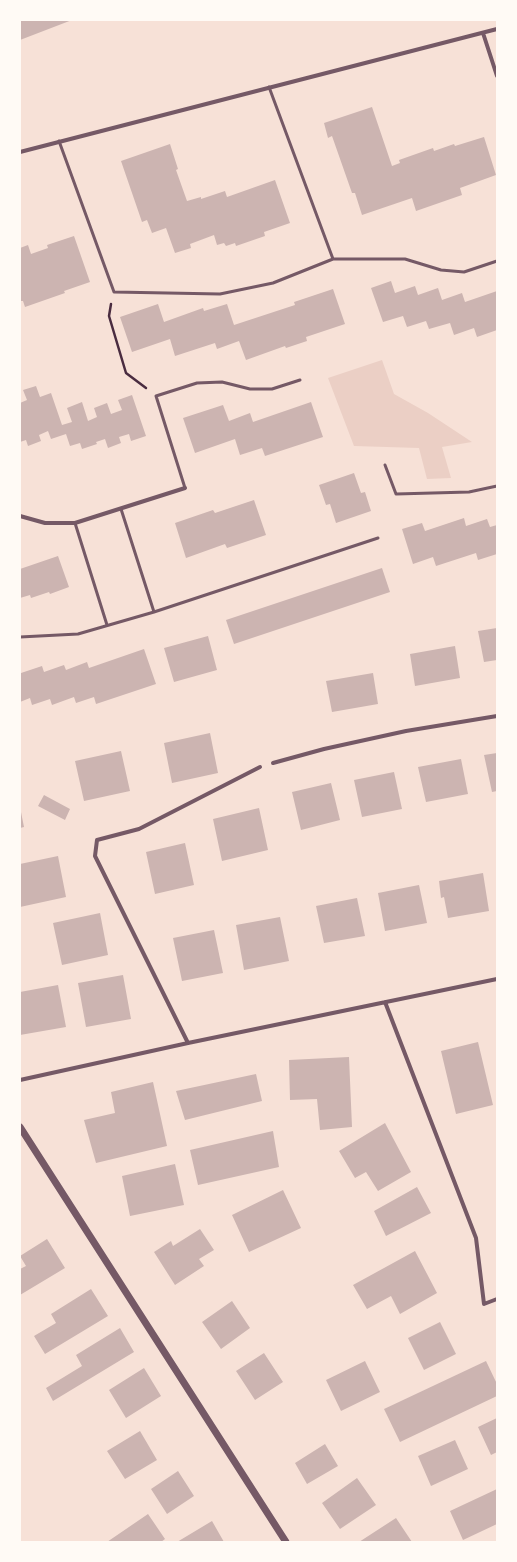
<!DOCTYPE html>
<style>
body{margin:0}
#map{position:relative;width:517px;height:1562px;overflow:hidden;background:#f7e1d7;font-family:Rubik,sans-serif}
canvas{display:block}
.frame{position:absolute;inset:0;border:21px solid #fffaf5;pointer-events:none}
</style>
<div id="map">
<canvas width="517" height="1562"></canvas>
<div class="frame"></div>
</div>
<script>
const context = document.querySelector('canvas').getContext('2d');
context.lineJoin = 'round';
function fillPath(path, color) { context.fillStyle = color; context.fill(path, 'evenodd'); }
const toPath = rows => new Path2D(rows.map(r => 'M' + r).join(''));
function stroke(path, color, width, dash) { context.strokeStyle = color; context.lineWidth = width; context.lineCap = dash ? 'butt' : 'round'; context.setLineDash(dash || []); context.stroke(path); }
fillPath(toPath([
 [382,360,394,394,428,413,472,442,442,447,451,478,427,479,419,448,354,446,328,378]
]), '#ebcfc5');
fillPath(toPath([
 [20,20,72,20,20,40],
 [372,107,392,166,400,163,399,160,433,148,434,151,454,144,455,146,484,137,496,175,460,188,462,195,416,211,412,198,362,215,355,193,352,193,332,136,328,138,324,123],
 [170,144,178,169,176,170,187,201,201,197,201,199,225,191,227,197,275,180,290,223,264,232,265,236,236,246,235,243,226,246,224,243,217,245,214,235,190,244,191,248,175,253,166,228,152,233,147,220,142,222,121,161],
 [74,236,90,282,64,291,65,293,25,307,23,301,20,301,20,248,28,245,31,254,48,248,47,245],
 [391,281,395,293,415,286,418,295,438,288,442,300,462,293,465,302,497,291,497,330,477,337,474,328,454,335,450,323,429,329,426,321,407,327,403,316,383,322,371,288],
 [333,289,345,324,306,337,307,341,286,348,285,346,246,360,239,341,217,349,215,343,175,356,170,339,132,352,120,317,158,304,164,322,203,308,204,311,227,304,234,325,295,305,294,302],
 [36,386,40,397,51,393,62,425,72,422,67,408,82,402,88,421,97,417,94,408,107,403,111,414,122,410,118,400,132,395,146,436,131,441,129,434,119,437,121,443,108,448,105,439,96,442,97,444,82,449,80,443,70,446,66,434,51,439,48,431,39,435,41,441,28,446,26,440,20,442,20,403,27,400,23,390],
 [311,402,323,437,265,456,262,448,240,455,235,439,195,453,183,418,223,405,229,421,250,413,253,422],
 [354,473,361,493,365,492,371,511,336,523,330,504,326,505,319,485],
 [254,500,266,535,227,548,225,544,186,558,175,523,213,510,215,513],
 [464,518,466,526,487,519,490,527,497,525,497,554,478,560,476,553,436,566,433,557,413,564,402,529,422,523,425,531],
 [58,556,69,587,50,594,49,592,31,598,30,595,20,598,20,569],
 [382,568,390,592,234,644,226,620],
 [497,628,497,660,484,662,478,631],
 [208,636,217,670,174,682,164,648],
 [455,646,460,678,415,686,410,654],
 [144,649,156,684,96,704,94,697,76,703,74,697,52,705,50,699,32,705,30,698,20,702,20,669,21,673,42,666,44,672,64,665,66,670,87,662,89,668],
 [373,673,378,704,332,712,326,681],
 [210,733,218,773,172,783,164,743],
 [121,751,130,791,84,801,75,761],
 [497,753,497,791,492,792,484,755],
 [461,759,468,794,426,802,418,767],
 [394,772,402,809,362,817,354,780],
 [331,783,340,820,301,830,292,792],
 [44,795,70,809,65,820,38,806],
 [20,807,24,827,20,828],
 [259,808,268,850,222,861,213,819],
 [185,843,194,885,155,894,146,852],
 [58,856,66,897,20,907,20,864],
 [483,873,489,911,448,918,444,897,441,898,439,881],
 [419,885,427,923,385,931,378,893],
 [357,898,365,936,324,943,316,906],
 [100,913,108,955,62,965,53,923],
 [280,917,289,961,244,970,236,925],
 [214,930,223,973,182,981,173,938],
 [123,975,131,1019,86,1027,78,983],
 [58,985,66,1027,20,1035,20,992],
 [478,1042,493,1105,456,1114,441,1051],
 [349,1057,352,1127,320,1130,317,1099,290,1100,289,1060],
 [256,1074,262,1101,185,1120,176,1091],
 [153,1082,167,1146,96,1163,84,1120,115,1113,111,1092],
 [385,1123,411,1172,378,1191,366,1172,355,1178,339,1151],
 [273,1131,279,1167,198,1185,190,1150],
 [175,1164,184,1205,130,1216,122,1176],
 [417,1187,431,1213,386,1236,374,1211],
 [283,1190,301,1228,249,1252,232,1215],
 [200,1229,214,1250,199,1259,204,1266,175,1285,154,1252,171,1241,173,1246],
 [47,1239,65,1268,20,1295,20,1269,26,1266,20,1256],
 [415,1251,437,1293,400,1314,391,1296,367,1309,353,1285],
 [91,1289,108,1316,45,1354,34,1336,56,1323,51,1314],
 [232,1301,250,1328,221,1349,202,1322],
 [440,1322,456,1354,424,1370,408,1338],
 [120,1328,134,1352,53,1401,46,1388,82,1366,76,1355],
 [264,1353,283,1382,255,1400,236,1371],
 [365,1361,380,1392,341,1411,326,1380],
 [486,1361,497,1384,497,1396,400,1442,384,1409],
 [144,1368,161,1396,126,1418,109,1390],
 [497,1418,497,1452,491,1455,478,1427],
 [140,1431,157,1460,125,1479,107,1451],
 [455,1440,468,1469,431,1486,418,1456],
 [325,1444,338,1466,307,1484,295,1463],
 [178,1471,194,1496,167,1514,151,1489],
 [357,1478,376,1505,340,1529,322,1503],
 [497,1489,497,1524,463,1540,450,1511],
 [148,1514,165,1539,161,1542,107,1542],
 [396,1518,412,1542,359,1542],
 [212,1521,224,1542,177,1542]
]), '#ccb4b1');
stroke(toPath([
 [111,304,109,316,126,373,146,388]
]), '#4a2c40', 2.5);
stroke(toPath([
 [269,87,333,259,405,259,441,270,464,272,497,261],
 [59,141,114,292,220,294,273,283,333,259],
 [385,465,396,494,469,492,497,486],
 [185,488,156,396,197,383,222,382,250,389,272,389,300,380],
 [121,509,154,612],
 [75,523,107,625],
 [20,637,78,634,154,612,378,538]
]), '#755966', 3);
stroke(toPath([
 [483,33,497,76],
 [20,152,497,29],
 [20,516,45,523,75,523,185,488],
 [273,763,324,749,406,731,497,716],
 [385,1002,476,1238,484,1304,497,1299],
 [188,1043,95,856,97,840,139,829,260,767],
 [20,1080,188,1043,497,979]
]), '#755966', 4);
stroke(toPath([
 [20,1127,286,1542]
]), '#755966', 7);
</script>
